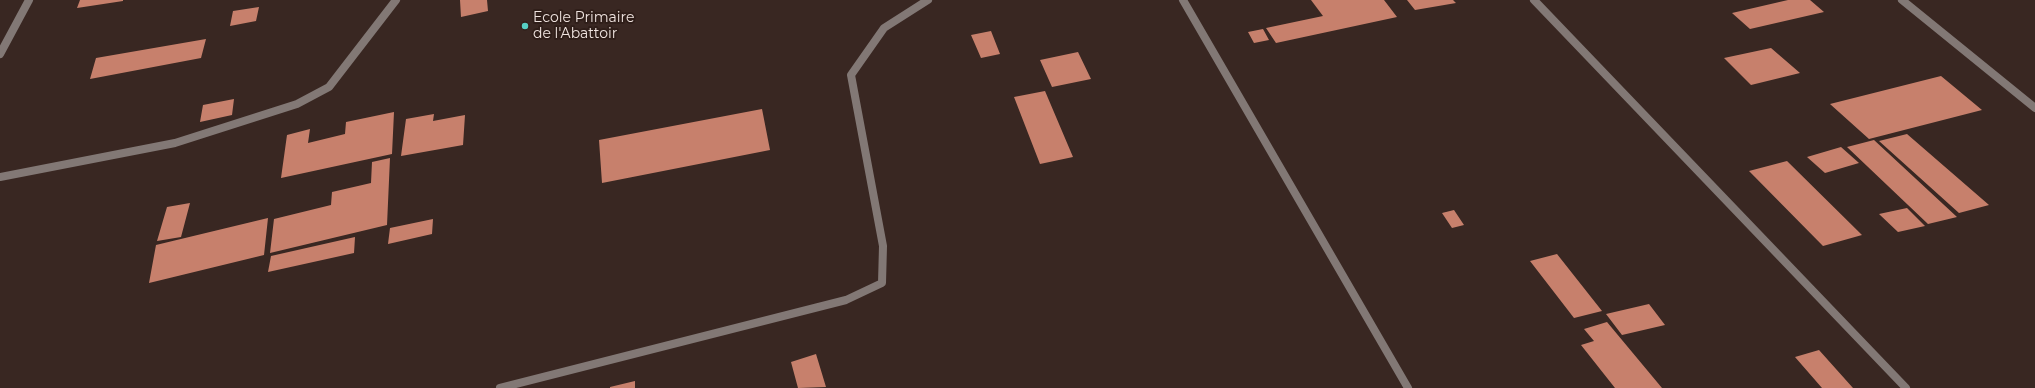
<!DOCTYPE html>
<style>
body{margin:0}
canvas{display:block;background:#392722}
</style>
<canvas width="2035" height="388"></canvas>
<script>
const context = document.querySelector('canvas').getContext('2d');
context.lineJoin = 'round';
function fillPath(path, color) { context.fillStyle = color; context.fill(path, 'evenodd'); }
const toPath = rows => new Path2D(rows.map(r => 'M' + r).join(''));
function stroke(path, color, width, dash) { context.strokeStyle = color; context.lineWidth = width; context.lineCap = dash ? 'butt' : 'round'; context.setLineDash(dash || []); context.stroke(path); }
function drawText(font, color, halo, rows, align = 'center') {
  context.font = font + ' Montserrat,sans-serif'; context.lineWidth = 4; context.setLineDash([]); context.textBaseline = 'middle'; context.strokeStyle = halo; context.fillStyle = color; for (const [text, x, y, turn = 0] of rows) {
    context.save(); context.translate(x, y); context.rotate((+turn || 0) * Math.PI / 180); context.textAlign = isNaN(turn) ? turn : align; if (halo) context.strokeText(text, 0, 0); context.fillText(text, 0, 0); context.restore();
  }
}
fillPath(toPath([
 [80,0,123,0,123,1,77,8],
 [460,0,487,0,488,11,461,17],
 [1311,0,1384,0,1397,17,1276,43,1266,28,1323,16],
 [1407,0,1453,0,1456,3,1415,10],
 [1788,0,1810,0,1824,12,1750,29,1732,13],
 [259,7,256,21,230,26,233,11],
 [1263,29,1269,40,1254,43,1248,32],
 [991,31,1000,54,981,58,971,35],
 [206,39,201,58,90,79,96,58],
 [1771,48,1800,73,1751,85,1724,58],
 [1078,52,1091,79,1052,87,1040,60],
 [1941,76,1982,110,1869,139,1830,104],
 [1045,91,1073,157,1040,164,1014,97],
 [234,99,232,115,200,122,203,105],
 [762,109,770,150,602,183,599,140],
 [394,112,392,154,281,178,287,135,310,129,308,143,345,134,346,122],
 [434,114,433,121,465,115,463,145,401,156,406,119],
 [1907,134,1989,205,1959,213,1879,141],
 [1874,140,1957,217,1928,224,1847,147],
 [1841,147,1859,163,1825,173,1807,157],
 [390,158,387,225,270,253,274,219,331,205,332,192,371,183,372,162],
 [1787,161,1862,235,1823,246,1749,171],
 [190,203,181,237,157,241,167,207],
 [1907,208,1925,226,1898,232,1879,214],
 [1454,210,1464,225,1452,228,1442,213],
 [268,218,264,255,149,283,156,245],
 [433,219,432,234,388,244,390,228],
 [355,237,354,253,268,272,271,256],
 [1557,254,1602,311,1574,318,1530,261],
 [1649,304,1665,325,1622,335,1606,314],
 [1607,322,1662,388,1615,388,1581,345,1594,341,1584,329],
 [1819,350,1853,388,1822,388,1795,357],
 [816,354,826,387,798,388,791,362],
 [635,381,635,388,610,388,610,387]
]), '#c7806c');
stroke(toPath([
 [1183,0,1408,388],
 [1534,0,1906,388],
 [1902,0,2035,108],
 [0,54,29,0],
 [0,177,175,143,297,104,329,87,396,0],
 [500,388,846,300,882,283,883,246,851,75,884,28,928,0]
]), '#827875', 8);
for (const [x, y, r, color] of [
 [525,26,4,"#56cec3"]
]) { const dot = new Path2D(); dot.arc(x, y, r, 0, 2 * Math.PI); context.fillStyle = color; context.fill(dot); stroke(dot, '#2f1e19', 1.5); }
drawText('14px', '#efe3df', '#2f1e19', [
 ["Ecole Primaire",533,18],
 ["de l'Abattoir",533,34]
], 'left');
</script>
